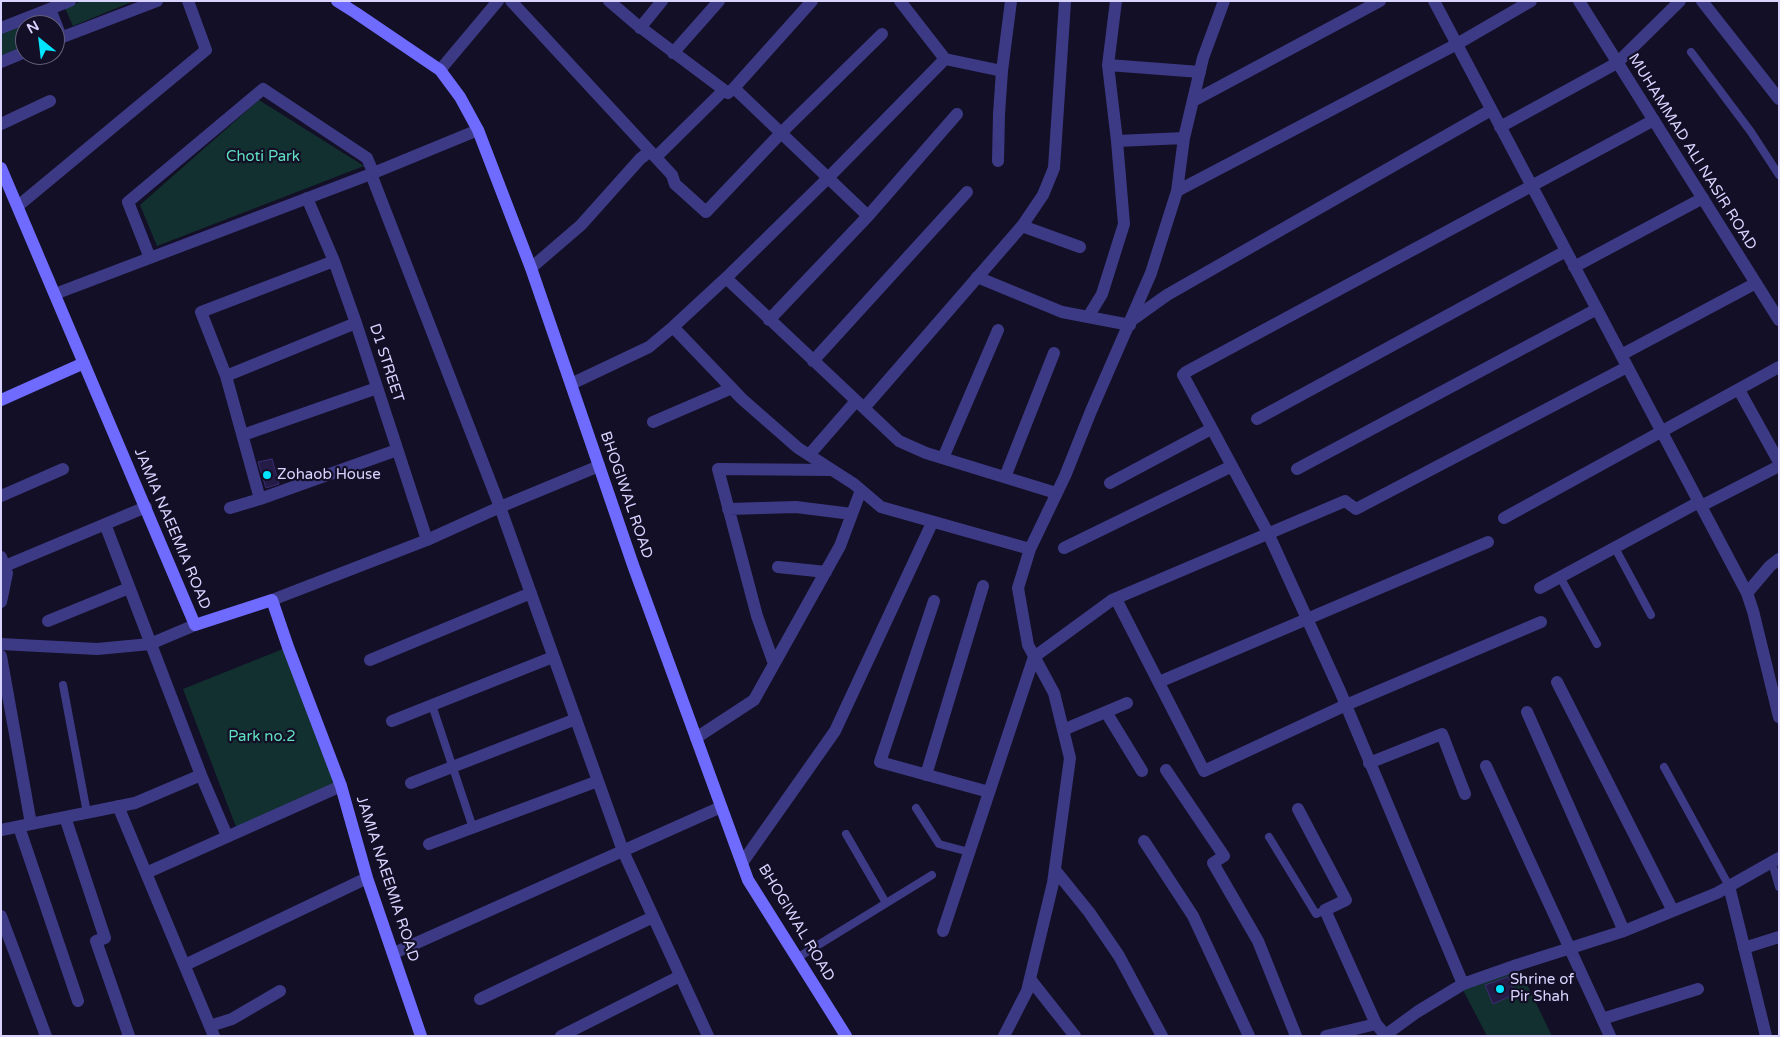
<!DOCTYPE html>
<style>
body{margin:0}
#map{position:relative;width:1780px;height:1037px;overflow:hidden;background:#130f26;font-family:"Varela Round",sans-serif}
canvas{display:block}
.frame{position:absolute;inset:0;border:2px solid #d9d4ff;pointer-events:none}
.north{position:absolute;left:15px;top:15px;width:50px;height:50px;box-sizing:border-box;background:#130f26;border:1px solid #625e7d;border-radius:50%;rotate:331deg;font-size:14px;font-weight:700;line-height:20px;text-align:center;color:#d9d4ff}
.north::after{content:'';display:block;margin:auto;width:18px;height:22px;background:#00e5ff;clip-path:polygon(50% 0,100% 100%,50% 72%,0 100%)}
</style>
<div id="map">
<canvas width="1780" height="1037"></canvas>
<div class="frame"></div>
<div class="north">N</div>
</div>
<script>
const context = document.querySelector('canvas').getContext('2d');
context.lineJoin = 'round';
function fillPath(path, color) { context.fillStyle = color; context.fill(path, 'evenodd'); }
const toPath = rows => new Path2D(rows.map(r => 'M' + r).join(''));
function stroke(path, color, width, dash) { context.strokeStyle = color; context.lineWidth = width; context.lineCap = dash ? 'butt' : 'round'; context.setLineDash(dash || []); context.stroke(path); }
function drawText(font, color, halo, rows, align = 'center') {
  context.font = font + ' "Varela Round",sans-serif'; context.lineWidth = 4.5; context.setLineDash([]); context.textBaseline = 'middle'; context.strokeStyle = halo; context.fillStyle = color; for (const [text, x, y, turn = 0] of rows) {
    context.save(); context.translate(x, y); context.rotate((+turn || 0) * Math.PI / 180); context.textAlign = isNaN(turn) ? turn : align; if (halo) context.strokeText(text, 0, 0); context.fillText(text, 0, 0); context.restore();
  }
}
fillPath(toPath([
 [82,1,134,1,73,26,65,8],
 [37,20,40,20,45,25,25,25,25,46,1,56,1,32],
 [259,100,364,166,157,246,140,205],
 [288,647,341,786,238,832,183,689],
 [1518,966,1552,1036,1487,1036,1462,988]
]), '#12302f');
const building = toPath([
 [272,459,279,484,266,488,258,462,272,459],
 [1508,977,1515,994,1493,1004,1485,985,1508,977]
]);
fillPath(building, '#241b47');
stroke(building, '#3b2d73', 1);
stroke(toPath([
 [1691,52,1751,132,1779,175],
 [1615,548,1651,615],
 [1560,577,1597,644],
 [63,685,87,813],
 [432,705,473,828],
 [1664,767,1729,886],
 [916,808,939,844,969,852],
 [846,834,886,903],
 [1269,837,1316,914,1325,910],
 [1772,863,1779,887],
 [797,958,932,875]
]), '#3d3a85', 8);
stroke(toPath([
 [511,1,672,175,675,184,706,212,781,133,882,34],
 [609,1,636,24,728,93,734,88,868,216],
 [900,1,945,59],
 [1434,1,1747,593,1753,611,1779,717],
 [1579,1,1779,320],
 [1702,1,1779,99],
 [50,9,61,37],
 [1,28,70,1],
 [640,28,662,1],
 [55,40,157,1],
 [673,53,719,1],
 [1,62,25,52],
 [1108,65,1200,72],
 [440,70,498,1],
 [1002,71,1011,1],
 [734,88,812,1],
 [1193,101,1380,1],
 [1,124,50,101],
 [1500,127,1617,63,1680,1],
 [1117,141,1184,138],
 [656,157,724,90],
 [1177,191,1457,44,1531,1],
 [307,198,334,261,356,323,427,540],
 [18,206,206,50,188,1],
 [1022,226,1080,247],
 [150,258,128,202,263,89,367,158,373,172],
 [1574,267,1703,198],
 [531,268,581,225,640,159,650,151],
 [977,277,1062,312,1130,325],
 [726,278,899,441,926,453,1056,493],
 [55,294,371,174],
 [1088,317,1102,294,1124,224,1117,141,1108,65,1116,1],
 [769,320,868,216,957,114],
 [1132,320,1167,295,1491,110],
 [673,327,742,399,798,448,854,484,881,507,1030,549],
 [1621,355,1756,283],
 [813,361,967,192],
 [226,376,356,323],
 [571,384,649,347,673,327,726,278,828,178,945,59,1002,71,999,114,998,161],
 [1739,390,1779,462],
 [864,408,1022,226,1043,195,1054,168,1065,2],
 [1257,419,1566,251],
 [653,422,732,388],
 [243,435,377,388],
 [809,455,856,401],
 [943,458,998,330],
 [599,466,500,507,623,851,708,1036],
 [1297,469,1597,309],
 [1005,477,1054,353],
 [1110,483,1211,429],
 [1,496,63,469],
 [260,499,226,376,201,312,334,261],
 [1701,506,1779,466],
 [230,508,260,499,397,450],
 [728,509,796,507,852,514],
 [1504,518,1779,367],
 [105,524,201,775,227,836],
 [1064,548,1232,466],
 [1,557,7,573,1,602],
 [5,566,146,507],
 [778,567,826,572],
 [1540,588,1699,502],
 [1747,593,1770,566,1779,559],
 [1116,599,1204,771,1346,705,1541,622],
 [272,600,427,540,500,507,371,174,478,130],
 [934,601,880,762,989,792],
 [48,621,129,588],
 [1,644,97,649,150,644,195,625],
 [1,656,31,824],
 [370,660,531,593],
 [774,664,757,616,718,469,831,470],
 [1159,682,1488,542],
 [1557,682,1673,911],
 [1106,712,1142,771],
 [1527,712,1624,931],
 [392,721,553,657],
 [1063,730,1127,703],
 [696,738,754,700,840,546,861,490],
 [1369,763,1442,734,1465,794],
 [1486,766,1610,1036],
 [1166,770,1224,856,1213,863,1258,941,1296,1036],
 [926,775,983,586],
 [411,783,576,719],
 [118,806,214,1036],
 [1298,809,1346,900,1325,910,1376,1024],
 [65,817,105,938,96,941,129,1036],
 [19,827,78,1001],
 [1,830,135,803,201,775],
 [1144,841,1193,916,1249,1036],
 [429,844,598,781],
 [742,863,835,731,932,523],
 [1055,870,1089,912,1119,956,1162,1036],
 [146,873,341,786],
 [1729,886,1766,1036],
 [1,916,46,1036],
 [943,931,1034,657,1112,600,1345,501,1356,509,1627,367],
 [1744,948,1779,937],
 [394,953,721,807],
 [185,965,367,878],
 [1030,979,1075,1036],
 [1463,984,1340,691,1268,533,1183,375,1186,372,1654,120],
 [480,999,653,917],
 [1602,1019,1698,989],
 [210,1026,232,1019,280,991],
 [561,1036,680,976],
 [1004,1036,1027,991,1053,883,1070,758,1054,693,1028,645,1018,588,1030,549,1065,476,1091,411,1151,273,1177,191,1184,138,1203,58,1224,1],
 [1326,1036,1376,1024,1382,1031],
 [1384,1036,1417,1012,1463,984,1517,965,1624,931,1717,893,1779,858]
]), '#3d3a85', 12);
stroke(toPath([
 [337,1,356,13,440,70,460,97,478,130,531,268,633,565,748,880,846,1036],
 [1,168,195,625,272,600,288,647,341,786,367,878,421,1036],
 [1,400,84,363]
]), '#6f6bff', 12);
for (const [x, y, r, color] of [
 [267,475,5,"#00e5ff"],
 [1500,989,5,"#00e5ff"]
]) { const dot = new Path2D(); dot.arc(x, y, r, 0, 2 * Math.PI); context.fillStyle = color; context.fill(dot); stroke(dot, '#130f26', 2); }
drawText('15px', '#d9d4ff', '#130f26', [
 ["MUHAMMAD ALI NASIR ROAD",1692,152,58],
 ["D1 STREET",386,363,72],
 ["BHOGIWAL ROAD",626,495,71],
 ["JAMIA NAEEMIA ROAD",172,529,67],
 ["JAMIA NAEEMIA ROAD",387,879,72],
 ["BHOGIWAL ROAD",796,923,59]
]);
drawText('15px', '#5fe0c0', '#130f26', [
 ["Choti Park",263,157],
 ["Park no.2",262,737]
]);
drawText('15px', '#d9d4ff', '#130f26', [
 ["Zohaob House",277,475],
 ["Shrine of",1510,980],
 ["Pir Shah",1510,997]
], 'left');
</script>
